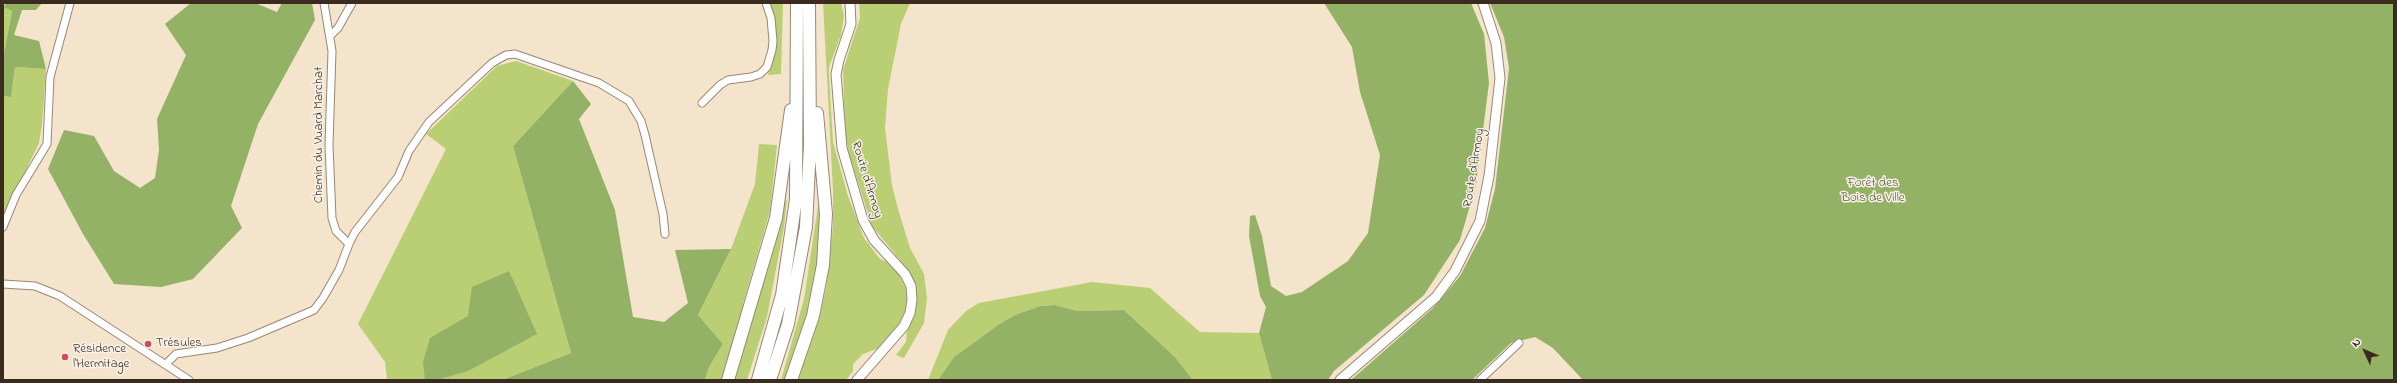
<!DOCTYPE html>
<meta charset="utf-8">
<style>
body{margin:0}
#map{position:relative;width:2397px;height:383px;overflow:hidden;background:#f5e4cc;font-family:"Indie Flower",sans-serif}
canvas{display:block}
.frame{position:absolute;inset:0;border:4px solid #3b2a1e;pointer-events:none}
.north{position:absolute;left:2345px;top:331px;width:40px;height:40px;-webkit-text-stroke:3px #f7f3e8;paint-order:stroke;rotate:314deg;font-size:11px;font-weight:700;line-height:16px;text-align:center;color:#3b2a1e}
.north::after{content:'';display:block;margin:auto;width:14px;height:18px;background:#3b2a1e;clip-path:polygon(50% 0,100% 100%,50% 72%,0 100%)}
</style>
<div id="map">
<canvas width="2397" height="383"></canvas>
<div class="frame"></div>
<div class="north">N</div>
</div>
<script>
const context = document.querySelector('canvas').getContext('2d');
context.lineJoin = 'round';
function fillPath(path, color) { context.fillStyle = color; context.fill(path, 'evenodd'); }
const toPath = rows => new Path2D(rows.map(r => 'M' + r).join(''));
function stroke(path, color, width, dash) { context.strokeStyle = color; context.lineWidth = width; context.lineCap = dash ? 'butt' : 'round'; context.setLineDash(dash || []); context.stroke(path); }
function drawText(font, color, halo, rows, align = 'center') {
  context.font = font + ' "Indie Flower",sans-serif'; context.lineWidth = 3; context.setLineDash([]); context.textBaseline = 'middle'; context.strokeStyle = halo; context.fillStyle = color; for (const [text, x, y, turn = 0] of rows) {
    context.save(); context.translate(x, y); context.rotate((+turn || 0) * Math.PI / 180); context.textAlign = isNaN(turn) ? turn : align; if (halo) context.strokeText(text, 0, 0); context.fillText(text, 0, 0); context.restore();
  }
}
fillPath(toPath([
 [769,3,783,3,781,74,768,75,775,49],
 [823,3,841,3,844,16,841,35,829,67,829,75,833,142,848,196,864,238,880,259,890,263,897,271,906,289,907,299,906,310,897,328,879,348,863,354,853,364,853,371,846,380,798,380,818,322,826,289,833,227,833,190],
 [859,3,910,3,901,24,888,89,885,128,892,185,898,209,910,248,924,274,927,298,924,323,904,358,896,355,906,342,907,330,916,309,915,286,905,266,872,226,849,154,845,131,843,70,860,18],
 [3,7,12,11,3,59],
 [516,61,573,81,513,146,571,353,502,380,387,380,385,362,358,324,446,149,426,134,497,66],
 [15,67,46,69,42,125,39,143,3,218,3,96,11,97],
 [759,144,777,145,770,211,743,304,746,305,722,380,705,380,709,367,723,344,698,315,731,249,755,184],
 [820,193,821,251,812,306,787,380,781,380,804,299],
 [784,200,787,200,784,227,767,317,747,380,732,380],
 [1092,282,1150,288,1200,332,1259,333,1272,380,1193,380,1175,357,1124,310,1077,311,1055,305,1040,306,1015,315,998,325,954,357,938,380,928,380,948,330,966,311,979,303]
]), '#bacf73');
fillPath(toPath([
 [7,3,42,3,36,10,22,10,14,35,39,41,46,69,15,67,11,97,3,96,3,59,12,11,3,7],
 [191,3,255,3,277,12,282,3,312,3,315,20,258,124,231,206,242,228,193,279,161,287,114,284,83,234,48,169,64,130,94,136,114,171,140,188,155,178,159,150,157,119,186,55,165,24],
 [1324,3,1471,3,1484,34,1489,83,1476,185,1460,240,1424,295,1334,371,1328,380,1272,380,1259,333,1266,307,1260,296,1249,236,1250,216,1255,215,1262,236,1271,286,1286,296,1302,292,1348,261,1368,233,1380,155,1360,92,1352,47],
 [1490,3,2394,3,2394,380,1583,380,1553,348,1535,337,1511,343,1472,380,1351,380,1433,308,1460,276,1485,228,1495,189,1509,68,1504,37],
 [573,81,591,104,579,119,615,210,633,317,664,322,688,303,675,250,731,249,698,315,723,344,709,367,705,380,502,380,571,353,513,146],
 [509,271,537,334,468,371,437,380,425,380,423,362,430,338,468,316,472,287],
 [1055,305,1077,311,1124,310,1175,357,1193,380,938,380,954,357,998,325,1015,315,1040,306]
]), '#93b265');
const street = toPath([
 [331,35,338,28,352,3],
 [702,103,720,85,728,80,751,77,760,74,767,67,772,50,773,41,771,18,766,3],
 [3,227,16,195,47,144,50,77,70,3],
 [349,244,355,232,398,177,409,151,429,122,492,63,506,55,515,54,599,83,629,101,641,121,645,135,663,214,665,234],
 [3,284,35,286,60,296,189,380],
 [166,364,176,354,217,348,248,338,314,310,323,298,339,270,349,244,336,231,332,218,329,145,332,51,324,3],
 [1480,380,1519,343]
]);
const secondary = toPath([
 [850,3,851,24,839,60,836,74,842,148,863,220,874,240,905,274,911,286,912,300,910,313,904,326,857,380],
 [1340,380,1436,297,1455,271,1480,221,1489,176,1500,78,1496,43,1483,3]
]);
const highway = toPath([
 [728,380,776,218,791,110],
 [758,380,782,295,796,199,797,3],
 [770,380,788,324,806,227,810,145,809,3],
 [791,380,813,316,823,265,826,214,817,113]
]);
stroke(street, '#988775', 9);
stroke(secondary, '#988775', 11);
stroke(highway, '#988775', 14);
stroke(street, '#fff', 7);
stroke(secondary, '#fff', 9);
stroke(highway, '#fff', 12);
for (const [x, y, r, color] of [
 [148,344,4,"#d1495b"],
 [65,357,4,"#d1495b"]
]) { const dot = new Path2D(); dot.arc(x, y, r, 0, 2 * Math.PI); context.fillStyle = color; context.fill(dot); stroke(dot, '#f7f3e8', 1.5); }
drawText('13px', '#3b2a1e', '#f7f3e8', [
 ["Chemin du Vuard Marchat",320,135,-90],
 ["Route d'Armoy",1475,168,-81],
 ["Route d'Armoy",866,180,73]
]);
drawText('13px', '#5b5333', '#f7f3e8', [
 ["Forêt des",1873,184],
 ["Bois de Ville",1873,199]
]);
drawText('13px', '#3b2a1e', '#f7f3e8', [
 ["Trésules",156,344],
 ["Résidence",73,350],
 ["l'Hermitage",73,365]
], 'left');
</script>
